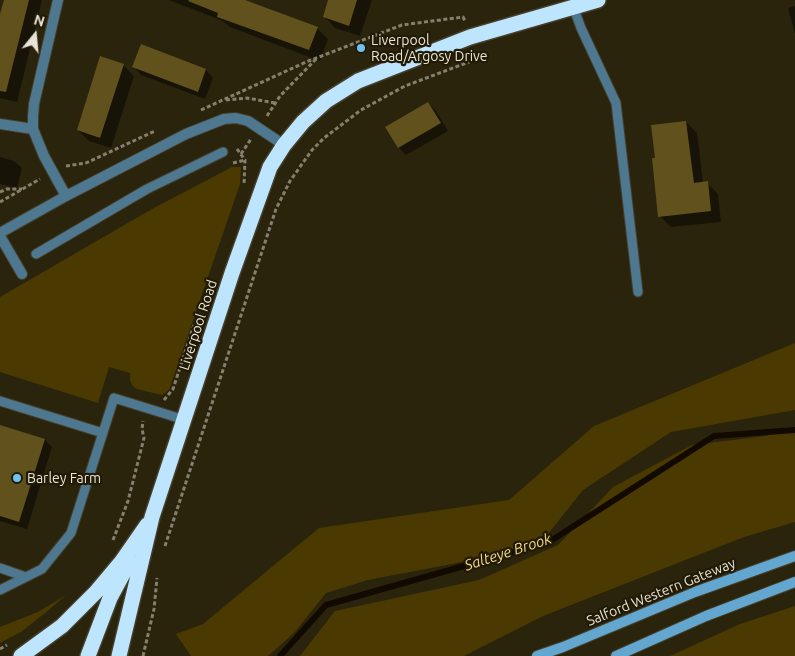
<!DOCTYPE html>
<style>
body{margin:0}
#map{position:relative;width:795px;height:656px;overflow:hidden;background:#2b240d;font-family:Ubuntu,sans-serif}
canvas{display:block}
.north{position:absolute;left:10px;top:10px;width:50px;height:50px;-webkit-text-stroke:4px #211a05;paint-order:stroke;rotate:17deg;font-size:14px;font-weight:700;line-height:20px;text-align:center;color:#e8e3d6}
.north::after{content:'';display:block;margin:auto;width:18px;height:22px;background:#e8e3d6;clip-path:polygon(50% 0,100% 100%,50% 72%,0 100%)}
</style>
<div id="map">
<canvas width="795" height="656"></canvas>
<div class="north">N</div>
</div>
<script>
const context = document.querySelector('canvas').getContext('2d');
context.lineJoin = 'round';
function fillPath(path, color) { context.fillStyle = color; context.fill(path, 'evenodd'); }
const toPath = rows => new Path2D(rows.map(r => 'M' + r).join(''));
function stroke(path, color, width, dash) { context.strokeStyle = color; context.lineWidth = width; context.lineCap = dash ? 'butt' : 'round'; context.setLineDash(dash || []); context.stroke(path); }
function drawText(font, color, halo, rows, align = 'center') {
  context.font = font + ' Ubuntu,sans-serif'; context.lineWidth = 4.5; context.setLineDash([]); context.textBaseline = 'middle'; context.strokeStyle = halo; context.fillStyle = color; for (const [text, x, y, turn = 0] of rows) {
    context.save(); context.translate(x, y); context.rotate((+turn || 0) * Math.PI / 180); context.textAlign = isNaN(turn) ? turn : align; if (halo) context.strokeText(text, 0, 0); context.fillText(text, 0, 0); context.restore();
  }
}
fillPath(toPath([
 [232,167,241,167,240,184,169,390,162,395,137,389,133,386,130,380,130,373,109,367,98,403,0,372,0,297,152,209],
 [795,343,795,410,671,432,583,490,548,534,516,548,457,563,368,580,326,593,295,632,268,656,191,656,176,634,203,624,319,528,509,500,594,426],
 [795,428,795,522,744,537,543,616,464,656,300,656,335,611,479,580,558,545,613,487,692,445,765,436],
 [66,595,45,613,21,632,0,643,0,627,38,612],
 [795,606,795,656,670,656,740,624]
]), '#4a3a01');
fillPath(toPath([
 [5,0,42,0,17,102,0,98,0,20],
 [169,0,241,0,317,28,328,39,320,61,230,27,223,21],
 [330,0,372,0,360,36,335,28,324,16],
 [795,6,795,34,788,8],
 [142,46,206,70,213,78,205,99,141,75,134,67],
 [123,65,134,76,111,148,89,141,78,130],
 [428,103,436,111,448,131,406,155,399,148,387,127],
 [686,122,697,133,703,183,707,183,718,194,721,222,671,227,660,216,657,159],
 [0,157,14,161,22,168,17,188,0,184],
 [0,426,45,440,52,447,27,529,0,521]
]), '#0007');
stroke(toPath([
 [280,656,326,605,549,542,714,436,795,430]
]), '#120a00', 6);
fillPath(toPath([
 [4,0,29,0,6,92,0,91,0,14],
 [189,0,245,0,318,27,309,50,217,17,218,13,188,1],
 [328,0,357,0,349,26,323,17],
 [141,44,206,69,198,92,132,67],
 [100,56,124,64,100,138,77,130],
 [428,102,441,123,398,148,385,127],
 [686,121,694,183,708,181,711,211,658,217,652,158,655,158,651,125],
 [0,425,45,439,19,522,0,516]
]), '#61511c');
const lane = toPath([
 [573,6,581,28,616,103,638,292],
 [36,254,147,189,223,152],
 [0,401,103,433],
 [0,568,26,577],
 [0,590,42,569,71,533,114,398,185,420]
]);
const street = toPath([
 [58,0,34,104,33,117,33,129,44,156,66,196],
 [0,124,33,129],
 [0,233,66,196,186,134,224,119,236,118,248,121,284,145],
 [0,236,22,274]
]);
const secondary = toPath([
 [537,656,563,647,695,592,795,556],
 [616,656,706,616,795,582]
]);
const highway = toPath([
 [21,656,62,626,96,592,122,561,147,525],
 [88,656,110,598,130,561],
 [119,656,152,517,232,273,270,167,284,145,303,122,326,101,358,81,470,37,598,0]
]);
stroke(lane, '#453f29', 11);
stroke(street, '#453f29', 12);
stroke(secondary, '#453f29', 12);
stroke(highway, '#453f29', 18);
stroke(toPath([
 [226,100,247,98,275,103],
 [201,110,306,62,402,25,463,17,465,21],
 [267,116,280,96,317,58],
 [237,149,245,160,244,185],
 [241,154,251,139],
 [233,163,245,160],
 [66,166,86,163,155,131],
 [0,192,7,189,22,189],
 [0,202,40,179],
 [164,400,173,389,194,325],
 [113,540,128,501,144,438,142,429,143,421],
 [165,546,276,209,290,181,312,150,324,138,361,110,405,86,477,59,475,53],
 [0,649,7,645],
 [143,656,154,609,157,578]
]), '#857f6d', 3, [4, 2.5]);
stroke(lane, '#4e7790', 9);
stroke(street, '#4e7790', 10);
stroke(secondary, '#63a6cf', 10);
stroke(highway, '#bee5fe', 15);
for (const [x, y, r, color] of [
 [361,48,5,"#6ec2f3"],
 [17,478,5,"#6ec2f3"]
]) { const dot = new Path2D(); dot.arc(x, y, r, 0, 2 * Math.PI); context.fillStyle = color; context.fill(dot); stroke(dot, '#211a05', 2); }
drawText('14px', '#e8e3d6', '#211a05', [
 ["Liverpool",371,40],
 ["Road/Argosy Drive",371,56],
 ["Barley Farm",27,478]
], 'left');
drawText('14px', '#e8e3d6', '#211a05', [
 ["Liverpool Road",198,325,-72],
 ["Salford Western Gateway",661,592,-22]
]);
drawText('italic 15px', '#f3d788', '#211a05', [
 ["Salteye Brook",508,552,-18]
]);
</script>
